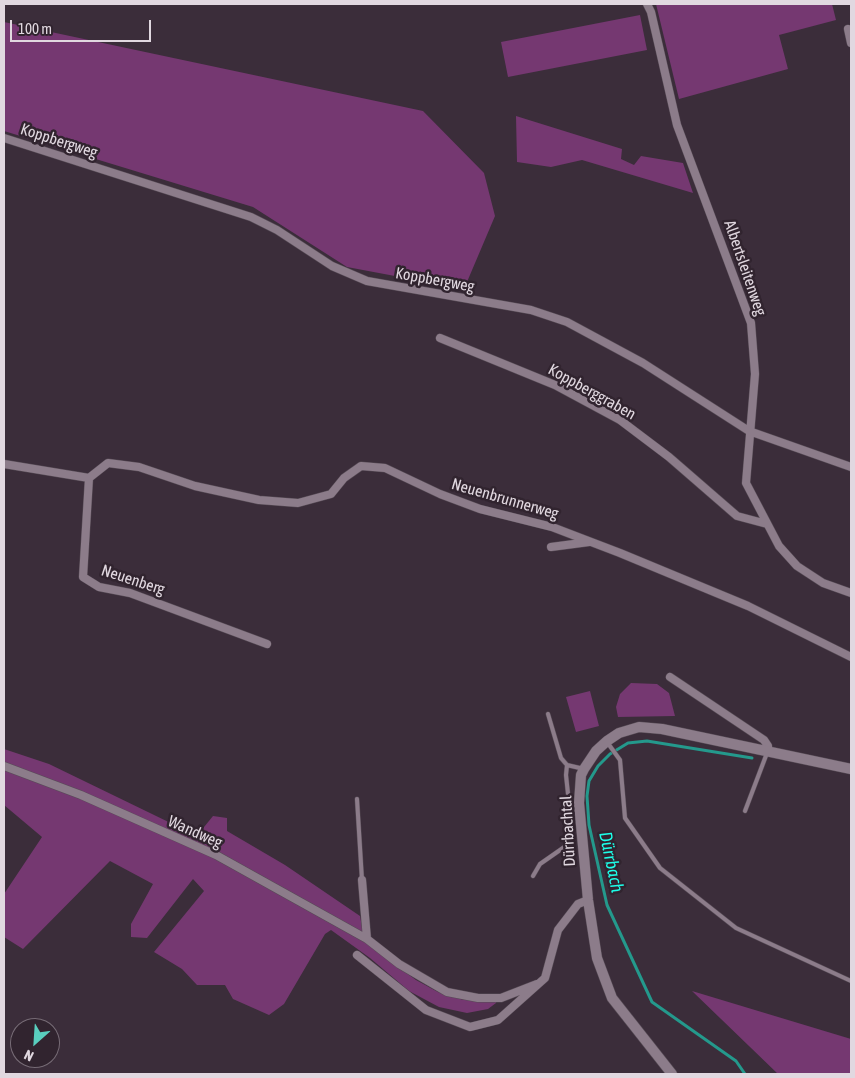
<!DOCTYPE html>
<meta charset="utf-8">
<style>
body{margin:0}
#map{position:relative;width:855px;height:1078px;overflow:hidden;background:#3b2d3a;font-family:"Asap Condensed",sans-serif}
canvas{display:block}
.frame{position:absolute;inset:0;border:5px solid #e1d8e0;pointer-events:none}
.north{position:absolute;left:10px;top:1018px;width:50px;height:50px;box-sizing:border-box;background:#31242f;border:1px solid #776c76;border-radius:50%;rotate:206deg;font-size:14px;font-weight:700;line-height:20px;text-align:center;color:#e1d8e0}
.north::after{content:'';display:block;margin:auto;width:18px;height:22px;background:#59cebe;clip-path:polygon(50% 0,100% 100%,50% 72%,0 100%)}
.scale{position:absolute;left:10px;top:20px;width:141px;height:22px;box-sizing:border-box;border:2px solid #e1d8e0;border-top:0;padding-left:6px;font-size:15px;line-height:18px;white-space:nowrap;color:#e1d8e0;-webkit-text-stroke:4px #31242f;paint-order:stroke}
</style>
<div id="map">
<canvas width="855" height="1078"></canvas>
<div class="frame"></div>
<div class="north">N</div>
<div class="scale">100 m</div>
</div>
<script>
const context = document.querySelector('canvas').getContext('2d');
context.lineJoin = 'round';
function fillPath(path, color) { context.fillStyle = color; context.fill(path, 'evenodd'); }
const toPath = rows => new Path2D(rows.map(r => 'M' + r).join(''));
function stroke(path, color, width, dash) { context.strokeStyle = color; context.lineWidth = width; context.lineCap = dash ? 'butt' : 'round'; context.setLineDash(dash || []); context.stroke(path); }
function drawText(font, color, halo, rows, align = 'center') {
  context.font = font + ' "Asap Condensed",sans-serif'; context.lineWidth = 5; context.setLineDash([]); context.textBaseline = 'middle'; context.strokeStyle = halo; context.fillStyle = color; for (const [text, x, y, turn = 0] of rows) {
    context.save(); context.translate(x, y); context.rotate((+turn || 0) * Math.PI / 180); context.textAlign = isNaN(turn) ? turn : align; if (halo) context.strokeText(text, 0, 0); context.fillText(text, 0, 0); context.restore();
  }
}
fillPath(toPath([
 [656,4,832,4,836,20,779,35,788,69,679,99],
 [640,15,647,50,508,77,501,42],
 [4,22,423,111,484,173,495,216,464,289,347,267,253,207,4,131],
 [516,116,622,149,621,159,634,165,641,156,683,163,693,193,582,160,551,167,517,162],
 [631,683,657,684,669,693,675,716,618,717,616,707,620,694],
 [590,691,599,726,576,732,566,697],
 [4,749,49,764,185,830,200,832,213,816,227,818,227,831,285,865,360,916,365,942,416,980,438,992,464,1000,497,1000,496,1003,488,1009,467,1013,439,1007,409,991,370,958,331,930,325,934,284,1004,269,1015,233,999,225,985,197,985,182,969,154,952,204,891,193,879,147,938,131,937,131,924,153,884,110,861,23,949,4,937,4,894,42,837,4,805],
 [692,991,851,1039,851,1074,778,1074]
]), '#753871');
stroke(toPath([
 [745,1074,736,1061,652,1002,607,905,589,825,587,796,589,781,598,766,610,754,628,743,647,741,752,758]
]), '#24998c', 3);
const service = toPath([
 [607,742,620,760,625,818,660,868,736,928,851,981],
 [567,765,584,769],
 [357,799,362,880],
 [745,811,767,753],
 [533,876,540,864,573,841,566,775,567,765,561,758,548,714]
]);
const minor = toPath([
 [647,4,651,12,677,125,751,323,755,374,746,483,779,546,797,566,823,583,851,593],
 [848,29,851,43],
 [4,138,251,217,277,230,332,266,367,281,531,310,567,322,643,363,749,431,851,467],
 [440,338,555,385,620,420,669,457,737,516,767,524],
 [4,464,89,478,108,463,139,467,195,486,259,500,298,503,331,494,344,478,361,466,385,468,440,494,480,509,552,527,620,553,748,606,851,657],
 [89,478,83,577,99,587,130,593,267,644],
 [551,547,589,542],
 [670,677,764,740,768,746,768,752],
 [4,766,81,795,216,855,367,939,399,964,447,992,478,998,501,998,537,984],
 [362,880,367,939],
 [357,955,426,1010,470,1027,498,1020,545,978,558,930,578,904,588,900]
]);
const tertiary = toPath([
 [672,1074,612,998,597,958,588,900,579,803,581,775,584,769,596,751,607,741,619,733,639,727,662,729,851,769]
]);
stroke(service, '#574c56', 5);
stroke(minor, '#574c56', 9);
stroke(tertiary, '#574c56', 11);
stroke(service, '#8c7c8a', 4);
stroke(minor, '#8c7c8a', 8);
stroke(tertiary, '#8c7c8a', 10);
drawText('16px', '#e1d8e0', '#31242f', [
 ["Koppbergweg",59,141,18],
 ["Albertsleitenweg",745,268,71],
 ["Koppbergweg",435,280,10],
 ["Koppberggraben",592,392,29],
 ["Neuenbrunnerweg",505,499,16],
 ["Neuenberg",133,580,18],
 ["Dürrbachtal",568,831,-93],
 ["Wandweg",195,832,24]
]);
drawText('italic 18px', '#1dfee8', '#31242f', [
 ["Dürrbach",611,862,78]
]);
</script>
